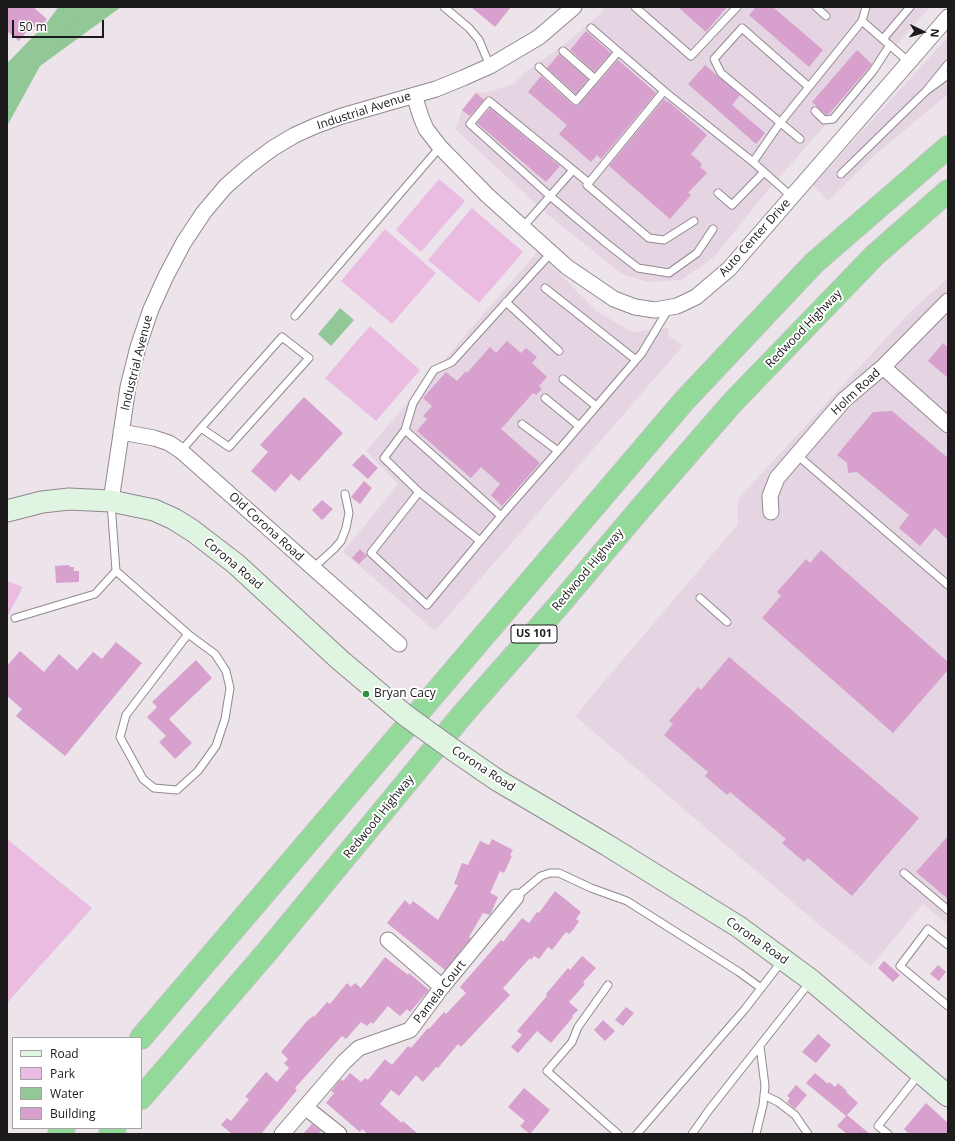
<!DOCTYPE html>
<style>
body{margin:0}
#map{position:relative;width:955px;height:1141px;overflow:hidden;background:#ede3eb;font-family:"Open Sans",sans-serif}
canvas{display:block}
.frame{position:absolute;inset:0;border:8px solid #1d1a1c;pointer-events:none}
.legend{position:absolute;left:12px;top:1037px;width:130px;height:92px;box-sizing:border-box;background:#fff;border:1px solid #a5a3a4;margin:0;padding:5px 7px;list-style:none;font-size:12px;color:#1d1a1c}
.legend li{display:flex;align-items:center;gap:8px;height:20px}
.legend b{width:20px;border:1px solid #a5a3a4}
.north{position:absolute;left:903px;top:12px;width:40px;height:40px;-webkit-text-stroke:3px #fff;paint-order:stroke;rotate:95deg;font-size:11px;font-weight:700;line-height:16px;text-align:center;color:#1d1a1c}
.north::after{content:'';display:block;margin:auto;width:14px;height:18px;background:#1d1a1c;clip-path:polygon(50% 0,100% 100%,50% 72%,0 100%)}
.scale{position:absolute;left:12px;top:20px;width:92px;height:18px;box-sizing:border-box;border:2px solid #1d1a1c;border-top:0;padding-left:5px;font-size:12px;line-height:14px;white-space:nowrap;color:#1d1a1c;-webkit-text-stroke:3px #fff;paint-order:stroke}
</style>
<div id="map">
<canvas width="955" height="1141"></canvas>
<div class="frame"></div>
<ul class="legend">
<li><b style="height:5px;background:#dff4e1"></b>Road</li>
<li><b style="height:11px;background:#eabce1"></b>Park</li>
<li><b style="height:11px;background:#92c797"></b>Water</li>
<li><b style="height:11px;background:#d7a0cd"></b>Building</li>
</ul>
<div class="north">N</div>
<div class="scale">50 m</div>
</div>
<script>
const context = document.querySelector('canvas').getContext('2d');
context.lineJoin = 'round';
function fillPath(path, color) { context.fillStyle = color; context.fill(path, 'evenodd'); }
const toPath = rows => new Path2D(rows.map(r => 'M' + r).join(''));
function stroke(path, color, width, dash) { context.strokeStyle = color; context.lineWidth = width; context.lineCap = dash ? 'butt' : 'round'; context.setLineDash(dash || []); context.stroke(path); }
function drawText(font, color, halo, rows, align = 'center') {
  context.font = font + ' "Open Sans",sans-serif'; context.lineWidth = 4; context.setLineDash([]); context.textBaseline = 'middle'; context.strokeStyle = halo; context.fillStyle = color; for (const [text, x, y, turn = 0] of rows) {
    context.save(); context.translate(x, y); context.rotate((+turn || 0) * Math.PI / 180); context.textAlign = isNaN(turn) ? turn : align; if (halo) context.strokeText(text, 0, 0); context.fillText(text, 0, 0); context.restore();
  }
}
fillPath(toPath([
 [605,7,930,7,767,191,713,258,681,280,649,282,623,275,547,214,454,128,458,124,461,111,476,92,484,93,514,84,524,73,565,44,601,13],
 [948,37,948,94,876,154,828,201,813,185],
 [538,251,596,311,632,332,668,328,669,336,683,346,435,631,343,552,398,484,366,451],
 [948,278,948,925,923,904,871,966,824,929,575,716,738,524,737,514,739,498,912,310]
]), '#e5d5e2');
fillPath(toPath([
 [439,179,465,201,421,252,396,230],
 [472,208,523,252,479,303,428,260],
 [385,229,436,273,392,324,341,281],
 [370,326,420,370,376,421,325,378],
 [7,581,23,587,7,617],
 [7,839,92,908,7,1003]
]), '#eabce1');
fillPath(toPath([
 [85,7,121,7,40,66,7,126,7,84,57,25],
 [340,308,354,320,331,346,318,334]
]), '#92c797');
stroke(toPath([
 [7,79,56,29,72,7]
]), '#92c797', 22);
fillPath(toPath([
 [7,7,33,7,47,19,39,30,32,25,19,41,7,31],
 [471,7,511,7,495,27],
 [678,7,727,7,706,32],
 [756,7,773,7,823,50,809,67,749,15],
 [586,31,611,53,594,72,570,50],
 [857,50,872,64,829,114,826,115,812,102],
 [559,54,588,79,576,94,547,68],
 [618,60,656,93,601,159,597,155,591,162,559,134,567,125,528,92,541,76,573,105,578,106],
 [705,65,740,95,732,105,765,133,756,144,688,84],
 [476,93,484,100,470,116,462,110],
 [664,99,667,102,668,101,707,135,691,154,702,164,700,167,707,173,688,193,691,195,670,219,609,166],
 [490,108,560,166,546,182,477,123],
 [507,341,521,353,526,348,537,357,532,363,547,377,539,386,542,389,536,395,533,393,501,429,540,463,502,506,491,495,500,484,481,467,471,478,417,431,427,419,423,416,432,406,423,398,446,372,457,381,466,371,467,373,490,347,496,353],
 [943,343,948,348,948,378,928,361],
 [304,397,343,433,299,481,291,474,275,492,251,471,268,452,260,445],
 [892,411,948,458,948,540,935,528,920,546,899,528,909,515,857,472,848,473,847,463,837,455,873,412],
 [363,454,378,468,368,479,352,465],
 [364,481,372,488,360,504,351,497],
 [322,500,333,509,322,520,312,510],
 [360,549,367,556,359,564,352,558],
 [821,550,948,662,948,670,893,733,762,618,781,596,777,592,806,559,810,563],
 [69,565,70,567,74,567,74,571,79,571,79,582,56,583,55,566],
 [116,642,142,663,65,756,16,716,22,709,7,696,7,666,20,651,44,672,59,654,77,670,93,652,102,659],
 [729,657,919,818,852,896,808,858,804,862,782,843,786,839,730,792,727,795,705,776,708,772,664,735,673,724,669,721,698,687,701,690],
 [196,660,212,678,169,719,192,743,175,759,159,742,166,736,147,717,157,707,152,702],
 [948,836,948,899,916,872],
 [492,839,513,850,510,855,512,856,504,873,500,871,490,893,498,897,490,915,483,913,469,937,471,938,445,970,387,923,405,900,410,905,413,901,438,920,458,885,454,884,462,863,468,865,480,841,489,845],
 [555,891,581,912,576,919,579,921,573,930,569,934,566,932,552,950,548,947,539,959,534,956,531,960,530,958,503,988,510,995,461,1047,458,1044,438,1068,436,1067,423,1082,416,1075,399,1096,391,1090,380,1104,402,1123,403,1121,418,1134,368,1134,362,1129,360,1132,326,1103,334,1093,331,1091,341,1079,343,1081,350,1073,361,1082,365,1078,368,1080,385,1059,392,1065,408,1046,411,1048,428,1028,429,1029,444,1012,446,1014,466,993,460,987,501,940,503,942,522,918,529,923,537,912,539,913],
 [582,956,596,968,583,982,585,984,569,1002,578,1010,572,1016,573,1017,551,1043,537,1031,518,1053,511,1047,522,1035,517,1031,547,996,546,994,568,968,570,970],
 [385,957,408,975,409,973,429,990,410,1012,407,1009,400,1016,388,1006,373,1024,371,1022,367,1026,361,1022,346,1039,342,1036,295,1088,297,1090,261,1134,232,1134,221,1125,227,1118,231,1121,249,1099,245,1097,266,1072,277,1082,289,1068,284,1063,288,1059,281,1052,307,1021,313,1016,314,1017,327,1002,330,1004,347,983,351,987,355,983,361,988],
 [884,961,900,975,893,982,878,968],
 [938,965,946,972,939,981,930,974],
 [626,1007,634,1013,623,1026,615,1020],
 [603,1020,615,1031,605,1041,594,1030],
 [818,1034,831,1045,816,1063,802,1052],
 [815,1073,828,1084,829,1082,835,1087,838,1083,847,1091,846,1092,858,1103,847,1115,870,1134,847,1134,837,1126,846,1116,806,1083],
 [796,1085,807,1095,795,1109,787,1102,790,1098,787,1096],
 [524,1088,550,1110,530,1134,520,1126,525,1121,508,1107],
 [926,1103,948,1123,948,1134,909,1134,904,1129],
 [312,1124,321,1131,318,1134,303,1134]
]), '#d7a0cd');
const service = toPath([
 [444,7,469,28,479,40,490,66],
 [635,7,691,56,737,7],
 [816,7,826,16],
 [862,21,866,7],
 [591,28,664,91,753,162,792,197],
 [883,39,910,7],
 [563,51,595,79],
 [948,64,926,91,948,75],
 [539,67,576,101,618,52],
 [664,91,587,185,649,238,664,240,694,221],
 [815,111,824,120,833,119,873,71,890,45],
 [800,139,721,73,714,59,742,28,809,87],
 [753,162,780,123,862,21,909,62],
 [841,174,926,91],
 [589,183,489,101,470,124,550,196,606,243,638,268,669,273,697,253,713,229],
 [718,193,732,205,764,172],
 [523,227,573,170],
 [545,288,636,360],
 [506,302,559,351],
 [295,316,440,147],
 [563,379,596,406],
 [545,398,579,426],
 [522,424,558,451,642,353,669,308],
 [405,430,501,516,427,605,371,553,419,492,384,458,405,430,413,403,434,370,452,362,551,253],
 [181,451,201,428,282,337,309,358,229,447,201,428],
 [797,455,948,585],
 [419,492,480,541],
 [111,503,116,571,188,634,126,715,120,737,143,779,154,788,177,790,198,771,216,746,225,719,230,688,226,671,215,654,188,634],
 [501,516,558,451],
 [313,568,334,549,341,541,346,528,349,513,345,494],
 [700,598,727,622],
 [15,618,95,594,116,571],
 [904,873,948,910],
 [516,897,541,876,550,873,559,873,591,888,627,901,739,972,761,988],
 [948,945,928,929,900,966,948,1006],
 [608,985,578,1027,572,1042,547,1071,618,1134],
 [764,1095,778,1102,795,1115,808,1134],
 [637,1134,745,1009,782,961],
 [692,1134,709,1110,810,982],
 [756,1134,763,1105,765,1086,760,1046],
 [888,1134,878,1126,920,1073]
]);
const minor = toPath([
 [414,95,421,117,426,129,440,147,487,195,567,267,614,299,635,307,655,310,677,306,696,297,729,269,948,17],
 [883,367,948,425],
 [121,432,154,438,169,443,181,451,399,644],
 [111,501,128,387,138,347,151,309,166,276,184,242,204,212,226,186,249,166,273,148,295,135,315,126,342,116,436,89,463,78,490,66,539,37,574,7],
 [771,512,770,496,777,478,844,400,883,367,948,301],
 [388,940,442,987],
 [305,1107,339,1134],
 [282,1134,344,1062,359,1048,410,1030,442,987,516,897]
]);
const secondary = toPath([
 [7,511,42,502,69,499,111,501,154,510,174,519,193,531,236,564,340,660],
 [497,780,607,845,739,927,811,980,948,1096]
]);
const motorway = toPath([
 [141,1038,684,401,814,263,948,147],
 [141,1098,266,953,463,714,559,605,640,509,732,403,875,255,948,191],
 [59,1134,64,1128],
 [110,1134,115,1128]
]);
stroke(service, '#91888f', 9);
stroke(minor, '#91888f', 17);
stroke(secondary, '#91888f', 23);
stroke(motorway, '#c4c3c4', 24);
stroke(service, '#fff', 7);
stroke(minor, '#fff', 15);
stroke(secondary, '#dff4e1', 21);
stroke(motorway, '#93d99a', 22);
const secondaryBridge = toPath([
 [340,660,405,715,452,749,497,780]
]);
stroke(secondaryBridge, '#91888f', 23, []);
stroke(secondaryBridge, '#dff4e1', 21);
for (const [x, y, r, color] of [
 [366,694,4,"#2f8f42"]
]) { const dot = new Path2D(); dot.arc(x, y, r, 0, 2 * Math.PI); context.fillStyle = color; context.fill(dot); stroke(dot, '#fff', 1.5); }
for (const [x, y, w] of [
 [534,634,46]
]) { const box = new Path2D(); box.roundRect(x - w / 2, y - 9, w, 18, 3); context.fillStyle = '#fff'; context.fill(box); stroke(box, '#1d1a1c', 1); }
drawText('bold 11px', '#1d1a1c', null, [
 ["US 101",534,634]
]);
drawText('12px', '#1d1a1c', '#fff', [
 ["Industrial Avenue",364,111,-18],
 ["Auto Center Drive",755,238,-48],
 ["Redwood Highway",804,329,-46],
 ["Industrial Avenue",137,363,-76],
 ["Holm Road",856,392,-43],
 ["Old Corona Road",266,527,42],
 ["Corona Road",233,564,40],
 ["Redwood Highway",588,570,-50],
 ["Corona Road",483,769,33],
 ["Redwood Highway",379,817,-51],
 ["Corona Road",757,941,35],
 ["Pamela Court",440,992,-52]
]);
drawText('12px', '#1d1a1c', '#fff', [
 ["Bryan Cacy",374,694]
], 'left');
</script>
